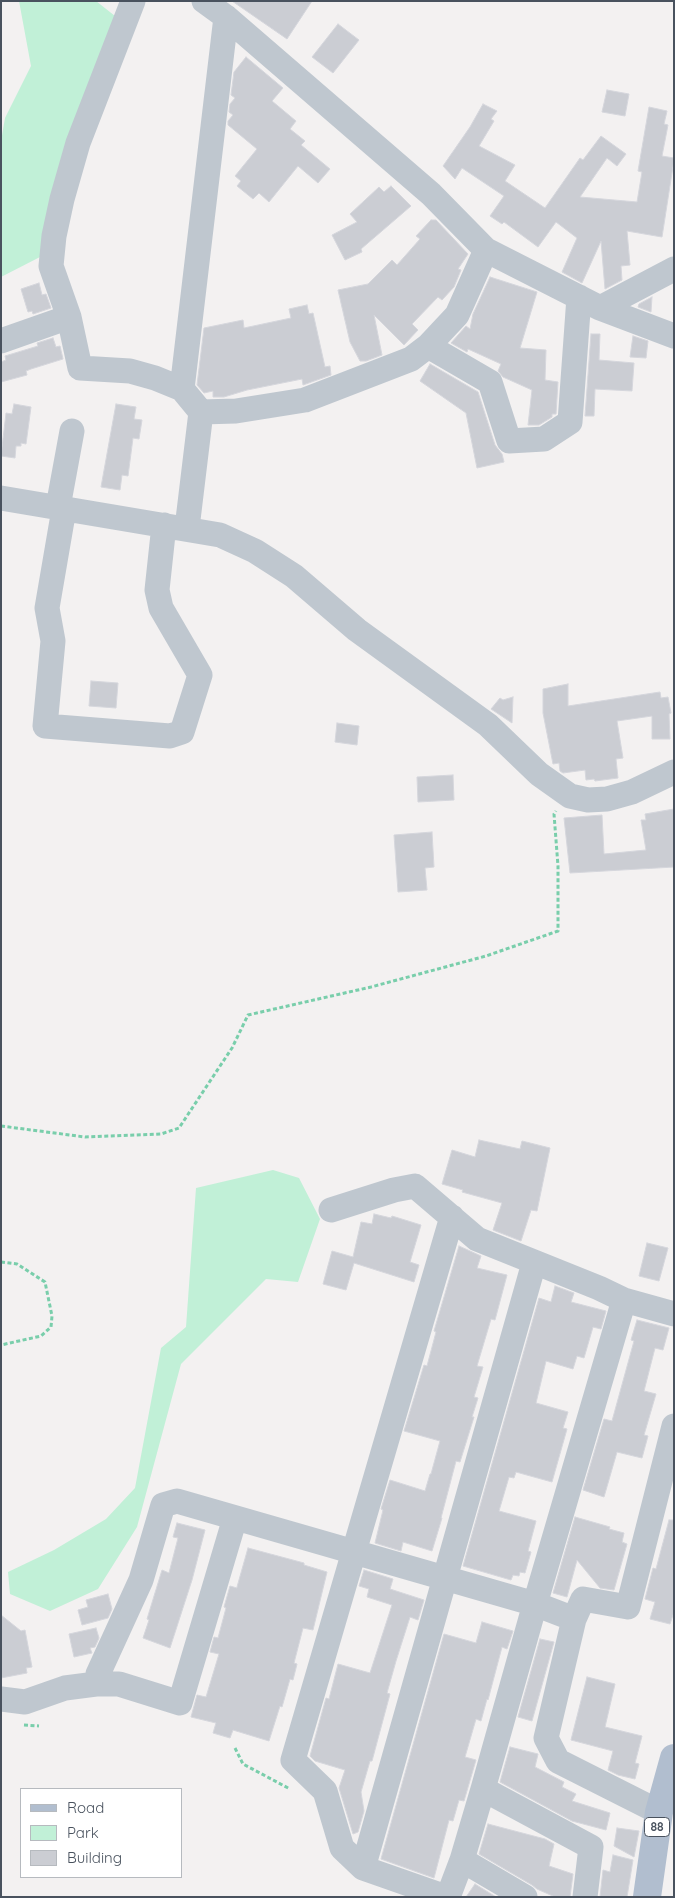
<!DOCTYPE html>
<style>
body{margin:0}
#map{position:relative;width:675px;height:1898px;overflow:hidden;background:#f3f1f1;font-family:Quicksand,sans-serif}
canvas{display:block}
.frame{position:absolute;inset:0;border:2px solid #49525e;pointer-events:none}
.legend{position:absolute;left:20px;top:1788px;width:162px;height:90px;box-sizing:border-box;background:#fff;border:1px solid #b6babf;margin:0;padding:6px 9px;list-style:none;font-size:15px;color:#49525e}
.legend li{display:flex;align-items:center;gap:10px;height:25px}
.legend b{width:25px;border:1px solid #b6babf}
</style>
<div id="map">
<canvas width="675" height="1898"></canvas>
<div class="frame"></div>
<ul class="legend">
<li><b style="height:6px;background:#b1becf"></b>Road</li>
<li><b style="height:14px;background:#c1f0d7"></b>Park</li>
<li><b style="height:14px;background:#cbcdd3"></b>Building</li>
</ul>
</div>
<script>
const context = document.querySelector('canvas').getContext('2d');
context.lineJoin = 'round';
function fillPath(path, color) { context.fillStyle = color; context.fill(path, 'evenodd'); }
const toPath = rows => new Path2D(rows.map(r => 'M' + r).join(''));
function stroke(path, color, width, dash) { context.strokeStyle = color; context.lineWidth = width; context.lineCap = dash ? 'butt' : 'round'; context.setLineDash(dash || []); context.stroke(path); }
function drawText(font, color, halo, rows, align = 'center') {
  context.font = font + ' Quicksand,sans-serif'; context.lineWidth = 4.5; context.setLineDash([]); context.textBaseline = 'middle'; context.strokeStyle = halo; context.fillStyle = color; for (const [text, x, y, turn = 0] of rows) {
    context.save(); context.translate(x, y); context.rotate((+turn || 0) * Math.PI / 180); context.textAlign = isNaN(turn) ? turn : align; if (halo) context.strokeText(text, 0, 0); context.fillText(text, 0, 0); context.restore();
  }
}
fillPath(toPath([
 [19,1,96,1,115,16,40,257,1,277,1,141,5,118,31,66],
 [273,1170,299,1178,320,1219,298,1282,266,1279,181,1364,137,1527,98,1589,50,1611,10,1594,8,1572,54,1550,106,1519,135,1488,161,1348,186,1327,196,1188]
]), '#c1f0d7');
const building = toPath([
 [232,1,312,1,287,39,232,1],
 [338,24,359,40,333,73,312,57,338,24],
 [246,57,283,88,272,101,296,121,290,129,305,141,301,145,330,169,318,183,298,166,269,202,259,193,253,199,237,186,241,181,235,176,257,149,228,125,228,121,233,115,229,112,230,104,235,98,231,95,234,72,246,57],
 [607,90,629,94,625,116,602,112,607,90],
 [483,104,497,111,491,119,494,121,479,146,515,165,505,181,545,208,580,158,583,160,601,136,626,154,617,166,607,158,580,197,637,202,642,172,638,171,649,107,667,111,664,124,668,125,662,156,674,158,674,160,662,237,627,231,630,265,621,266,622,280,605,289,601,241,582,283,562,272,577,238,556,222,538,247,504,222,502,224,490,216,504,196,462,168,455,179,443,166,470,127,483,104],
 [391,186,411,206,361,249,362,252,345,260,332,235,357,222,350,214,379,187,384,192,391,186],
 [431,220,436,220,468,254,458,269,461,270,454,287,442,300,438,297,412,324,418,330,404,345,374,315,382,355,366,361,360,361,350,342,338,290,368,284,392,260,397,265,420,239,416,236,431,220],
 [490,277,537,292,520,348,546,350,545,380,558,382,556,414,552,414,552,417,539,425,528,425,532,390,503,377,498,371,501,364,468,349,467,352,451,343,466,326,470,329,473,314,490,277],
 [39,283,42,295,46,294,51,308,33,314,32,311,28,312,21,289,39,283],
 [652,297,651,312,638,307,639,304,652,297],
 [307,305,309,314,313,313,325,367,330,366,331,375,303,385,302,379,247,390,224,397,213,397,213,391,204,393,197,385,204,328,243,320,244,328,291,318,289,309,307,305],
 [591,334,600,334,599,360,634,363,632,391,595,389,594,416,585,416,591,334],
 [633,336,648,341,646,358,630,357,633,336],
 [53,338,56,347,60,346,63,359,31,369,26,371,27,375,1,382,1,362,6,360,5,356,38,346,37,343,53,338],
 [430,364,478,392,495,445,502,454,504,462,477,468,466,413,420,381,430,364],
 [14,404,31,407,26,444,21,443,21,446,16,446,15,458,1,456,6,413,12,414,14,404],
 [116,404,136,407,134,419,142,420,139,439,133,438,128,476,122,475,120,490,101,487,116,404],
 [91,681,118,683,116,708,89,706,91,681],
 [568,684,568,706,660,692,661,698,668,697,671,713,669,714,670,739,652,739,652,716,617,721,623,758,616,759,618,778,595,781,594,779,586,780,585,770,563,773,560,771,559,763,553,764,543,713,543,689,568,684],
 [513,697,512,723,491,709,500,698,503,700,513,697],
 [337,723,359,726,357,745,335,742,337,723],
 [453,775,454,800,418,802,417,777,453,775],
 [674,809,674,867,570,873,564,818,602,815,604,854,646,850,641,820,646,820,645,814,674,809],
 [432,832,434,867,425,868,427,890,398,892,394,835,432,832],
 [479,1140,520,1149,522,1141,550,1148,537,1211,531,1210,521,1241,493,1230,502,1203,462,1192,463,1190,442,1184,452,1150,475,1157,479,1140],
 [374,1214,391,1218,392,1216,421,1225,410,1262,419,1265,414,1282,354,1263,346,1290,323,1284,332,1251,353,1257,361,1222,372,1224,374,1214],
 [647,1243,668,1248,659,1281,639,1276,647,1243],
 [459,1246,481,1256,477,1268,507,1275,495,1320,491,1319,477,1366,483,1367,474,1397,478,1398,472,1417,474,1417,460,1462,456,1461,441,1518,442,1518,432,1551,403,1542,401,1551,375,1543,383,1510,381,1509,390,1480,425,1491,430,1474,431,1474,440,1441,404,1431,424,1365,427,1366,436,1332,434,1331,459,1246],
 [555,1286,574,1293,571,1302,606,1311,601,1329,593,1327,584,1358,577,1356,573,1369,546,1361,536,1403,568,1412,563,1428,567,1429,552,1482,516,1472,514,1478,509,1477,499,1511,536,1521,528,1551,531,1552,525,1573,520,1572,519,1576,513,1575,511,1580,463,1566,539,1298,551,1302,555,1286],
 [637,1320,669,1328,663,1350,655,1348,644,1391,656,1394,644,1435,648,1436,642,1458,617,1452,604,1497,583,1490,604,1419,612,1421,634,1341,631,1340,637,1320],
 [575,1517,610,1527,609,1529,624,1533,622,1542,627,1544,614,1590,600,1588,577,1560,567,1597,553,1593,575,1517],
 [669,1520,674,1520,674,1612,670,1624,650,1619,655,1602,645,1599,653,1568,656,1569,669,1520],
 [177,1523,205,1530,192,1580,170,1648,143,1638,149,1620,147,1619,162,1570,169,1573,178,1538,173,1537,177,1523],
 [248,1548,304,1563,304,1565,327,1572,313,1630,303,1628,294,1663,297,1664,293,1680,290,1679,282,1707,280,1706,269,1741,233,1730,230,1738,213,1733,216,1723,191,1717,197,1695,206,1697,219,1654,210,1652,214,1637,218,1638,226,1608,224,1607,230,1586,237,1588,237,1587,248,1548],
 [364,1570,393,1579,390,1589,424,1600,418,1620,410,1617,396,1661,387,1693,390,1694,372,1761,370,1761,361,1792,364,1811,358,1832,353,1834,339,1788,345,1770,315,1761,310,1756,326,1698,329,1699,338,1664,370,1673,392,1605,367,1597,369,1589,359,1586,364,1570],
 [108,1594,112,1609,108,1618,82,1625,78,1610,88,1607,86,1600,108,1594],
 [1,1615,21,1631,25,1630,32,1667,26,1668,27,1673,1,1678,1,1615],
 [482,1622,513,1631,507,1649,502,1647,488,1700,487,1699,481,1721,476,1719,465,1757,476,1760,464,1801,459,1800,453,1821,449,1820,434,1878,381,1859,444,1634,476,1643,482,1622],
 [96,1628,99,1638,95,1647,90,1648,92,1653,74,1657,69,1634,96,1628],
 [540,1639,554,1642,532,1721,518,1717,540,1639],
 [587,1677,615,1684,605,1727,642,1736,635,1763,639,1764,635,1779,618,1775,608,1770,613,1751,571,1740,587,1677],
 [510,1747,538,1754,535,1767,564,1782,562,1787,576,1794,572,1801,610,1813,606,1830,572,1821,500,1782,510,1747],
 [488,1824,545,1839,554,1844,549,1866,573,1874,570,1897,555,1897,537,1889,532,1885,479,1854,488,1824],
 [617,1828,639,1831,634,1857,614,1846,617,1828],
 [613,1855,633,1860,627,1897,600,1897,603,1870,610,1872,613,1855],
 [475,1884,496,1897,466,1897,475,1884]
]);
fillPath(building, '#cbcdd3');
stroke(building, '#d5d6dc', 1);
stroke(toPath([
 [1,1126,85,1137,161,1134,179,1128,232,1048,248,1015,371,987,486,956,558,931,558,866,554,814,556,811],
 [1,1262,17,1264,45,1282,52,1316,51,1327,41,1336,1,1345],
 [24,1725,39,1726],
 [235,1748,243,1764,290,1789]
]), '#79ceab', 3, [4, 2.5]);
stroke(toPath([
 [133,1,78,143,62,199,54,236,51,266,69,317,80,368,130,371,155,378,182,389,201,412],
 [204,1,226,17,431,194,486,250,600,308,674,336],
 [600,308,674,269],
 [1,341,69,317],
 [428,346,490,382,509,441,544,439,570,422,579,297],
 [182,389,226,17],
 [1,498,220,535,255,551,294,576,357,630,488,725,539,774,570,796,588,800,607,799,632,792,674,772],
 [58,507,72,431],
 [64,509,47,608,53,641,45,726,170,736,182,732,200,675,161,608,157,590,164,525],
 [187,528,201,412,236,411,305,400,411,359,428,346,457,315,486,250],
 [331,1210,394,1190,415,1186,477,1239,599,1288,624,1300,674,1314],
 [574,1619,583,1599,628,1607,674,1426],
 [96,1684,98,1674,141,1580,163,1505,177,1501,535,1604,574,1619,546,1738,558,1761,659,1812],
 [1,1699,25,1702,65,1688,96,1684,119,1684,180,1703,235,1518],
 [483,1789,591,1847,585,1897],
 [462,1860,525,1897],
 [363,1868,534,1263],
 [446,1897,363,1868,342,1848,325,1791,293,1760,452,1217],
 [448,1897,462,1860,483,1789,535,1604,624,1300]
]), '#bfc7cf', 25);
stroke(toPath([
 [647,1897,659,1812,674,1758]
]), '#b1becf', 28);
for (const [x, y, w] of [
 [657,1827,25]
]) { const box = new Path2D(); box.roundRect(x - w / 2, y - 9.5, w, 19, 4); context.fillStyle = '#fff'; context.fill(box); stroke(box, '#49525e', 1); }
drawText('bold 12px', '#49525e', null, [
 ["88",657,1827]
]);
</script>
